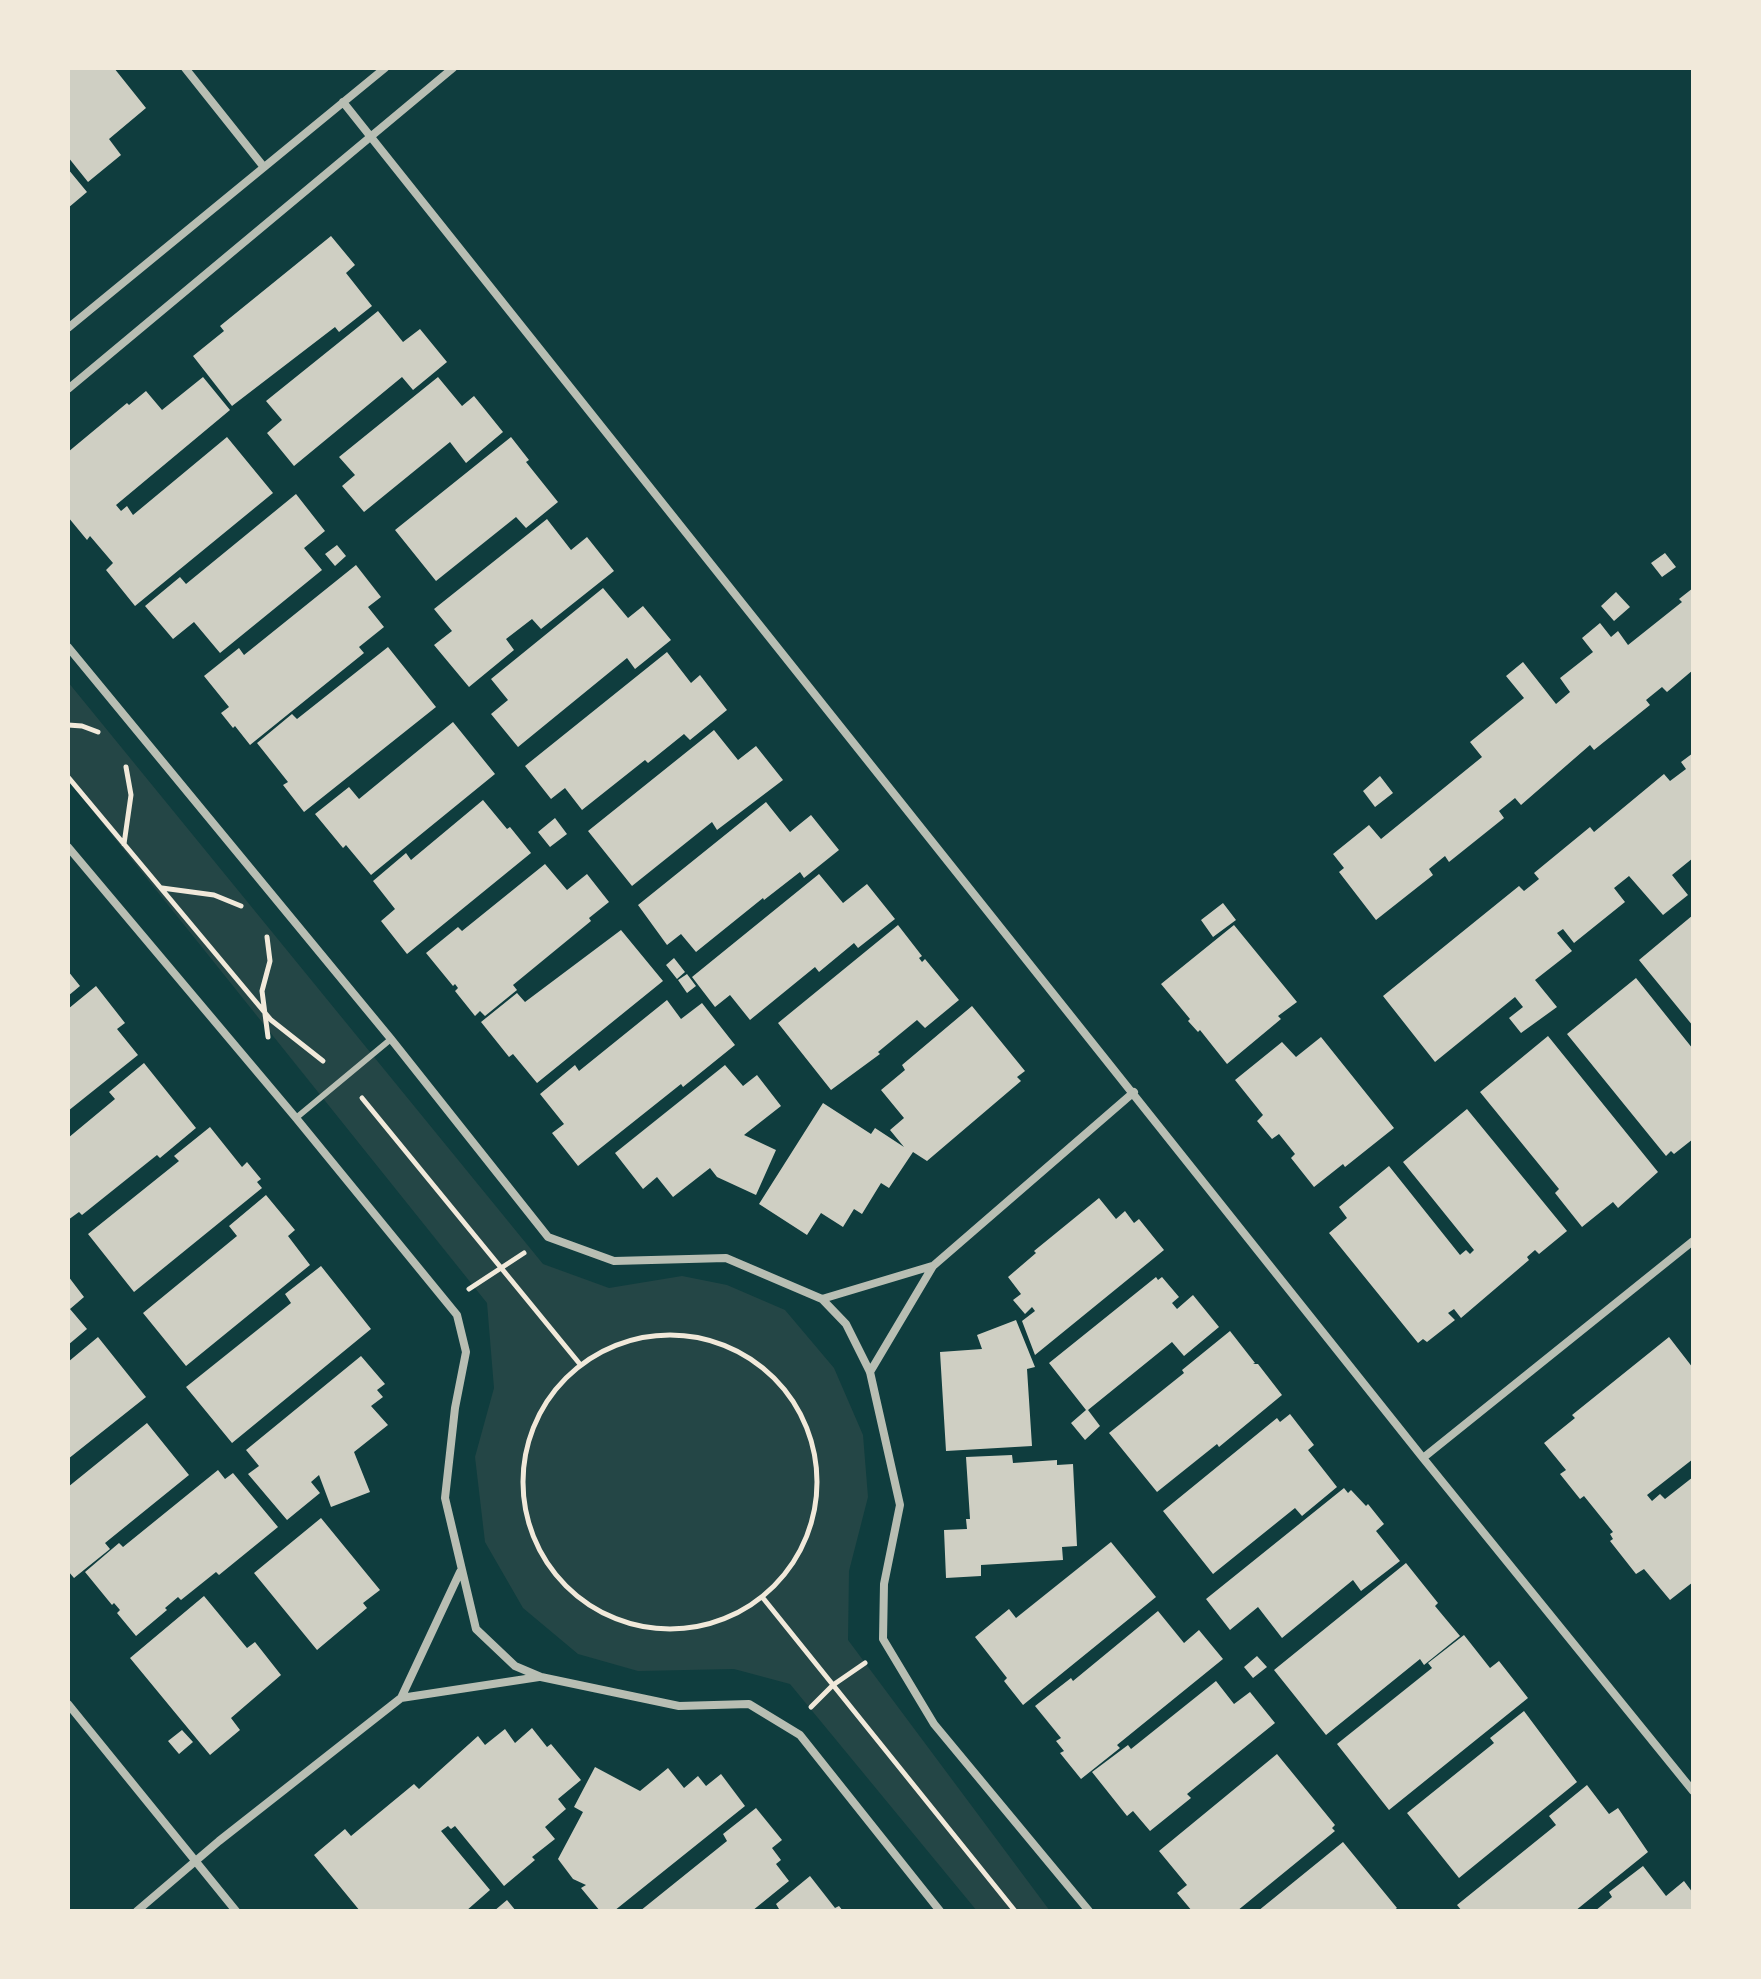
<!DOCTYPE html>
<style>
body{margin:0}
#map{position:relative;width:1761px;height:1979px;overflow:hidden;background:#0f3d3e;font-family:"Nunito Sans",sans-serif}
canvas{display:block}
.frame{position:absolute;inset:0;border:70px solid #f1e9da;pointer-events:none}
</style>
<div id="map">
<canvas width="1761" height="1979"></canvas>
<div class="frame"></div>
</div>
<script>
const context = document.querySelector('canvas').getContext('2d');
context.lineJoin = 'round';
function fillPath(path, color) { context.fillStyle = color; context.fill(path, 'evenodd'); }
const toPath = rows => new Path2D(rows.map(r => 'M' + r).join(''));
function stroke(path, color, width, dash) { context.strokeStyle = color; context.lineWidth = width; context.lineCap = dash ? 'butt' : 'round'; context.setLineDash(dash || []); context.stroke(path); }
fillPath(toPath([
 [68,682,543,1264,609,1288,682,1276,727,1285,785,1310,834,1368,863,1435,868,1497,849,1571,848,1640,1050,1911,977,1911,790,1684,734,1669,638,1671,578,1654,523,1608,485,1542,475,1457,494,1388,487,1303,68,780]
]), '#244646');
fillPath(toPath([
 [68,68,114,68,146,108,109,139,121,155,88,182,68,157],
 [68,169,87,192,68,208],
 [331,236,355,265,346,273,372,306,339,332,335,327,232,406,193,356,224,331,220,326],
 [378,311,403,342,420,329,447,362,413,390,402,377,294,466,267,433,282,420,266,401],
 [203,377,230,410,116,505,121,511,127,506,133,515,227,437,273,493,135,606,106,570,113,563,90,536,87,540,68,517,68,452,127,403,129,405,146,391,162,410],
 [438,377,462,406,474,396,503,432,466,463,450,442,364,512,342,486,355,475,339,457],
 [511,437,529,460,526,462,558,502,526,528,516,517,436,581,395,530],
 [296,494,325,531,304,548,322,570,220,653,194,622,173,639,145,606,180,577,186,584],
 [547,519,571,550,587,537,614,571,541,629,532,619,506,639,514,650,469,687,434,645,452,631,434,609],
 [337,545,346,556,335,566,325,554],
 [1665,553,1676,567,1662,577,1651,563],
 [356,565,381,597,368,607,384,627,359,647,364,653,250,745,235,726,233,728,221,713,229,707,204,676,239,648,244,655],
 [603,588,628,618,643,606,671,640,635,669,627,658,518,747,491,714,508,700,491,679],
 [1693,588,1693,670,1667,692,1662,687,1646,700,1650,705,1594,750,1590,745,1521,805,1515,798,1499,811,1504,818,1449,862,1445,856,1429,869,1433,875,1376,920,1339,872,1344,868,1333,854,1369,825,1381,839,1482,757,1470,742,1524,698,1506,676,1523,662,1556,704,1570,692,1560,678,1593,652,1582,638,1600,623,1611,637,1618,631,1628,645,1682,602,1679,599],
 [1616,592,1630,607,1614,621,1601,606],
 [388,647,436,707,304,812,283,785,288,782,257,743,292,714,297,719],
 [667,652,691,683,700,675,727,710,690,740,684,734,648,763,645,760,582,810,565,788,551,799,525,766],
 [453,722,495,774,371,875,346,845,343,848,315,814,349,787,359,799],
 [714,730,738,760,756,746,783,780,717,830,712,822,632,886,588,831],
 [1693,753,1693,858,1672,875,1688,895,1663,915,1629,876,1614,888,1625,902,1574,943,1563,929,1557,933,1572,951,1535,980,1557,1007,1521,1033,1509,1018,1523,1007,1515,997,1435,1062,1383,996,1519,886,1524,891,1539,879,1534,873,1590,827,1594,832,1664,774,1670,781,1686,769,1681,762],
 [1380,776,1393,793,1375,807,1363,791],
 [483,800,507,829,510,827,531,853,407,954,381,921,395,909,373,881,406,853,411,860],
 [766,802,790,832,811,815,839,850,804,878,800,872,764,900,763,898,696,952,681,934,667,945,638,905],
 [555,818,567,834,550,847,538,832],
 [545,864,567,890,587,874,609,902,589,918,591,921,513,985,517,990,485,1016,480,1011,475,1016,455,991,458,988,455,984,453,986,426,953,458,927,462,931],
 [819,874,843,903,867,884,895,919,858,948,854,943,819,972,815,967,750,1020,730,995,715,1007,692,977],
 [1223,903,1236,920,1213,937,1201,920],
 [1693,915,1693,1026,1639,960],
 [898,925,922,956,919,958,922,962,925,959,959,1000,925,1028,917,1020,878,1052,880,1054,831,1090,778,1023],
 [1234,925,1297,1002,1278,1016,1281,1019,1227,1064,1200,1030,1198,1032,1188,1021,1190,1019,1161,984],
 [621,930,663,981,537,1083,513,1054,509,1057,481,1022,517,993,525,1002],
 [674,958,685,972,677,979,666,965],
 [68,971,80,986,68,996],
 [687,974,696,986,687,993,678,980],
 [1636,978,1693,1049,1693,1139,1674,1154,1671,1151,1666,1156,1567,1034],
 [96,986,125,1023,117,1029,138,1055,68,1111,68,1009],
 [667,1000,681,1019,702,1003,735,1045,683,1087,681,1084,578,1166,552,1133,564,1124,540,1094,575,1065,579,1071],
 [972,1006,1025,1071,1017,1077,1021,1081,927,1161,913,1152,889,1188,881,1183,862,1214,854,1209,843,1227,821,1213,807,1235,759,1204,823,1103,871,1134,875,1128,904,1147,890,1130,904,1118,881,1090,905,1070,902,1065],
 [1548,1036,1658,1172,1618,1208,1613,1202,1582,1227,1555,1193,1559,1189,1480,1092],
 [1321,1037,1394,1128,1345,1167,1343,1164,1314,1187,1291,1158,1295,1154,1279,1134,1272,1139,1257,1121,1263,1115,1235,1080,1282,1042,1296,1057],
 [144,1063,196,1128,160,1158,157,1155,82,1215,79,1212,68,1220,68,1138,115,1099,109,1092],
 [725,1065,743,1086,757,1075,781,1106,744,1135,776,1150,756,1195,717,1177,710,1168,673,1197,657,1177,643,1189,615,1153],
 [1467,1109,1567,1231,1539,1254,1535,1250,1527,1257,1529,1260,1461,1318,1454,1309,1448,1313,1455,1320,1427,1342,1423,1339,1418,1343,1329,1233,1347,1218,1339,1207,1389,1166,1460,1255,1466,1250,1470,1254,1474,1250,1403,1162],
 [210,1127,242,1167,247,1162,261,1179,257,1182,262,1188,134,1292,88,1234,179,1161,174,1156],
 [266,1195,295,1230,288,1236,310,1265,186,1366,143,1313,237,1236,229,1226],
 [1099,1198,1116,1219,1125,1211,1134,1223,1139,1219,1164,1250,1035,1355,1022,1321,1035,1311,1032,1307,1025,1314,1013,1300,1021,1294,1008,1277,1036,1253,1034,1251],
 [321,1266,371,1329,232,1443,186,1387,291,1303,285,1294],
 [68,1276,84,1297,70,1309,87,1329,68,1345],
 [1156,1277,1158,1280,1162,1277,1179,1297,1172,1303,1177,1309,1193,1295,1219,1327,1184,1356,1172,1342,1088,1410,1100,1426,1085,1440,1071,1423,1086,1410,1049,1363],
 [1016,1320,1035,1367,1027,1369,1032,1446,946,1451,940,1352,982,1349,977,1335],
 [1230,1331,1255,1363,1253,1364,1258,1364,1282,1395,1219,1447,1217,1444,1157,1492,1109,1433,1184,1373,1182,1370],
 [98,1337,146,1397,68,1459,68,1362],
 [1669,1337,1693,1368,1693,1459,1647,1495,1652,1501,1660,1494,1665,1499,1693,1477,1693,1582,1670,1600,1644,1569,1636,1574,1610,1541,1613,1539,1610,1534,1613,1532,1584,1496,1580,1499,1560,1474,1566,1470,1544,1443,1575,1418,1572,1415],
 [361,1356,385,1384,377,1390,383,1397,371,1406,388,1425,354,1452,370,1492,331,1507,319,1475,311,1482,320,1493,287,1520,248,1474,259,1466,246,1450],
 [1290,1414,1314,1445,1308,1450,1337,1487,1302,1516,1295,1508,1213,1574,1163,1511,1277,1418,1280,1422],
 [147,1423,189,1475,105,1543,110,1549,74,1578,68,1571,68,1487],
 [1012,1455,1013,1463,1057,1460,1057,1465,1073,1464,1077,1546,1062,1547,1063,1560,981,1565,981,1576,946,1578,944,1530,967,1529,966,1519,970,1519,966,1457],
 [218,1470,225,1479,233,1473,278,1527,219,1575,216,1572,181,1600,178,1597,165,1608,167,1610,136,1636,117,1613,120,1610,114,1603,112,1605,85,1572,119,1543,123,1547],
 [1344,1488,1348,1493,1351,1490,1366,1506,1368,1504,1384,1524,1376,1531,1400,1561,1361,1591,1353,1580,1282,1638,1258,1607,1230,1630,1206,1599],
 [321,1518,380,1590,363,1603,367,1608,317,1650,254,1573],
 [1111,1542,1156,1597,1023,1705,1004,1681,1007,1678,975,1637,1009,1609,1016,1618],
 [1406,1563,1438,1603,1435,1606,1460,1636,1424,1665,1420,1659,1326,1735,1274,1670],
 [204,1596,247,1648,255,1642,281,1675,231,1718,240,1730,210,1755,130,1658],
 [1158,1611,1184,1643,1199,1630,1223,1659,1117,1745,1120,1748,1081,1779,1060,1753,1064,1751,1056,1741,1061,1738,1035,1706,1071,1678,1073,1681],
 [1464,1635,1490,1668,1499,1661,1528,1698,1389,1810,1337,1744,1432,1668,1428,1663],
 [1257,1656,1267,1667,1253,1678,1244,1667],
 [1216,1681,1234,1704,1250,1692,1275,1723,1187,1794,1191,1798,1150,1831,1133,1811,1127,1816,1092,1772,1128,1745,1131,1749],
 [1524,1711,1577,1782,1459,1878,1407,1813,1494,1743,1490,1738],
 [532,1728,547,1747,551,1744,581,1780,558,1799,566,1809,545,1827,555,1839,532,1857,535,1860,504,1886,455,1826,451,1829,448,1826,441,1831,490,1890,466,1911,360,1911,314,1855,345,1829,351,1836,414,1784,419,1789,478,1736,485,1745,505,1729,515,1743],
 [182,1730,193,1742,179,1754,168,1741],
 [1277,1754,1335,1825,1332,1828,1335,1831,1237,1911,1192,1911,1177,1893,1187,1885,1159,1851],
 [595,1767,640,1791,668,1768,684,1788,698,1776,706,1786,721,1774,745,1806,614,1911,600,1911,581,1888,586,1885,573,1879,558,1859,583,1812,574,1807],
 [1587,1785,1609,1814,1618,1808,1648,1852,1575,1911,1462,1911,1457,1905,1556,1825,1549,1816],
 [756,1808,782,1840,772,1848,781,1860,776,1864,789,1881,752,1911,640,1911,727,1841,723,1834],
 [1343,1842,1397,1908,1393,1911,1258,1911],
 [1643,1866,1666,1896,1684,1881,1693,1893,1693,1911,1595,1911,1612,1897,1609,1892],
 [810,1876,835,1908,839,1906,843,1911,777,1911,779,1909,776,1904],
 [507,1900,516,1911,494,1911]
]), '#cfcfc3');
stroke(toPath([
 [68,725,82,726,98,732],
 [68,777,271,1020,323,1061],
 [124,844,131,795,126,767],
 [162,888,214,895,241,906],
 [267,937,270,961,262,991,268,1037],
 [362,1098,579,1363],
 [469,1289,524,1253],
 '523 1482a147 147 0 1 1 294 0a147 147 0 1 1-294 0Z',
 [763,1598,1015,1911],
 [811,1707,833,1685,865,1663]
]), '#f1e9da', 5);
stroke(toPath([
 [296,1118,391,1039]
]), '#b8beb3', 6);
stroke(toPath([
 [185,68,263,166],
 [343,102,1423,1458,1693,1791],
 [68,328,385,68],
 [68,389,453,68],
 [68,647,391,1039,548,1237,614,1261,726,1258,822,1299,846,1324,870,1372,900,1505,884,1584,883,1639,934,1724,1089,1911],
 [68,847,296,1118,457,1315,466,1352,455,1408,445,1498,476,1629,515,1666,541,1677,679,1706,749,1704,800,1735,940,1911],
 [822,1299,932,1266],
 [870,1372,933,1266,1134,1092],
 [1423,1458,1693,1241],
 [401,1698,539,1677],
 [68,1704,236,1911],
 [137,1911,219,1841,401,1698,460,1572]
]), '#b8beb3', 8);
</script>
